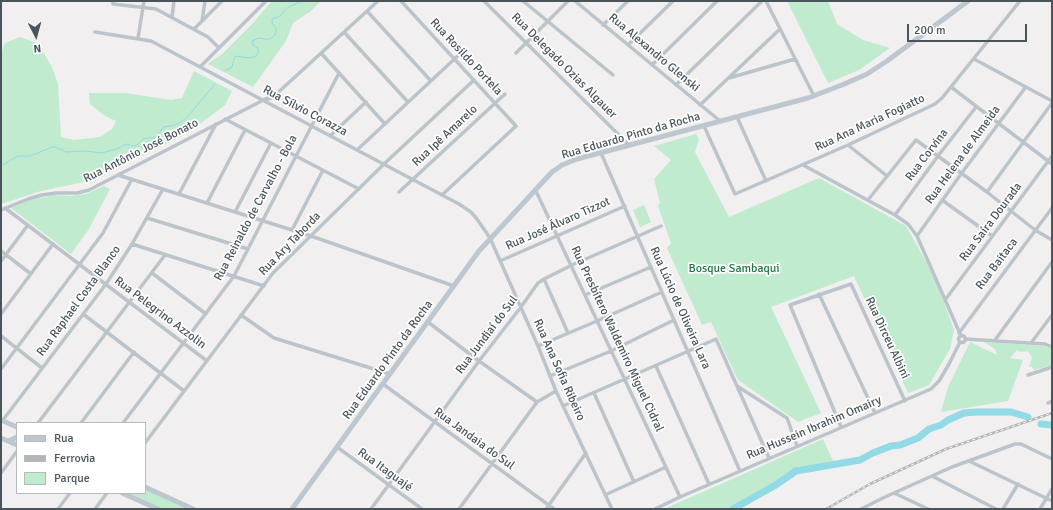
<!DOCTYPE html>
<meta charset="utf-8">
<style>
body{margin:0}
#map{position:relative;width:1053px;height:510px;overflow:hidden;background:#f1efef;font-family:Signika,sans-serif}
canvas{display:block}
.frame{position:absolute;inset:0;border:2px solid #49545b;pointer-events:none}
.legend{position:absolute;left:16px;top:422px;width:130px;height:72px;box-sizing:border-box;background:#fff;border:1px solid #b6bbbd;margin:0;padding:5px 7px;list-style:none;font-size:12px;color:#49545b}
.legend li{display:flex;align-items:center;gap:8px;height:20px}
.legend b{width:20px;border:1px solid #b6bbbd}
.north{position:absolute;left:16px;top:16px;width:40px;height:40px;-webkit-text-stroke:3px #fff;paint-order:stroke;rotate:174deg;font-size:11px;font-weight:700;line-height:16px;text-align:center;color:#49545b}
.north::after{content:'';display:block;margin:auto;width:14px;height:18px;background:#49545b;clip-path:polygon(50% 0,100% 100%,50% 72%,0 100%)}
.scale{position:absolute;left:907px;top:24px;width:120px;height:18px;box-sizing:border-box;border:2px solid #49545b;border-top:0;padding-left:5px;font-size:12px;line-height:14px;white-space:nowrap;color:#49545b;-webkit-text-stroke:3px #fff;paint-order:stroke}
</style>
<div id="map">
<canvas width="1053" height="510"></canvas>
<div class="frame"></div>
<ul class="legend">
<li><b style="height:5px;background:#bcc7cf"></b>Rua</li>
<li><b style="height:5px;background:#b2b5b9"></b>Ferrovia</li>
<li><b style="height:11px;background:#c1ebce"></b>Parque</li>
</ul>
<div class="north">N</div>
<div class="scale">200 m</div>
</div>
<script>
const context = document.querySelector('canvas').getContext('2d');
context.lineJoin = 'round';
function fillPath(path, color) { context.fillStyle = color; context.fill(path, 'evenodd'); }
const toPath = rows => new Path2D(rows.map(r => 'M' + r).join(''));
function stroke(path, color, width, dash) { context.strokeStyle = color; context.lineWidth = width; context.lineCap = dash ? 'butt' : 'round'; context.setLineDash(dash || []); context.stroke(path); }
function drawText(font, color, halo, rows, align = 'center') {
  context.font = font + ' Signika,sans-serif'; context.lineWidth = 3.5; context.setLineDash([]); context.textBaseline = 'middle'; context.strokeStyle = halo; context.fillStyle = color; for (const [text, x, y, turn = 0] of rows) {
    context.save(); context.translate(x, y); context.rotate((+turn || 0) * Math.PI / 180); context.textAlign = isNaN(turn) ? turn : align; if (halo) context.strokeText(text, 0, 0); context.fillText(text, 0, 0); context.restore();
  }
}
fillPath(toPath([
 [272,1,321,1,311,11,293,23,286,41,253,87,208,64,223,53,252,24],
 [787,1,828,1,837,24,863,40,890,48,859,70,828,83],
 [20,37,34,42,43,52,52,67,58,84,61,137,74,140,100,137,112,129,116,121,105,116,90,104,89,93,126,93,171,100,182,98,194,71,232,91,225,105,188,133,94,180,41,191,1,204,1,53,5,43],
 [696,134,699,139,695,152,729,217,819,178,906,226,934,276,954,330,950,349,929,385,908,393,854,276,771,307,821,413,798,422,738,380,711,322,702,325,667,248,671,243,658,206,660,203,654,179,671,160,654,146],
 [104,186,110,189,89,229,71,254,11,208,30,200,54,195,71,196,86,194],
 [644,205,651,222,640,227,633,210],
 [970,342,997,355,995,349,984,342,1044,346,1052,349,1052,365,1034,370,1032,367,1029,366,1032,358,1030,354,1028,351,1021,352,1017,350,1010,358,1023,360,1008,401,941,412,948,387],
 [823,439,833,461,795,469,771,485,728,509,664,509],
 [145,489,188,509,163,509,127,493,145,493]
]), '#c1ebce');
stroke(toPath([
 [225,71,232,67,234,58,236,56,249,58,254,57,258,54,258,48,253,45,252,41,259,38,265,39,270,39,273,37,276,33,276,28,272,23,272,19,280,16,287,8,302,1],
 [1,166,18,156,30,156,52,147,55,147,66,152,86,151,101,153,117,149,126,144,134,146,137,145,144,138,154,138,164,127,175,125,181,122,188,116,215,84]
]), '#92dae5', 1);
stroke(toPath([
 [1041,424,1052,425],
 [733,509,774,486,796,471,860,460,873,453,891,446,900,445,918,438,929,429,941,425,948,420,964,413,976,412,1011,412,1028,417]
]), '#92dae5', 7);
stroke(toPath([
 [113,1,113,4,156,9,208,37,219,48],
 [401,1,516,126,442,195],
 [484,1,629,145],
 [523,1,613,75],
 [575,1,720,121],
 [766,1,814,96],
 [367,11,431,81],
 [172,17,174,1],
 [202,21,205,1],
 [603,25,628,1],
 [194,29,222,1],
 [95,32,151,41,459,204,471,212,477,219,490,238,538,346,556,391,612,509],
 [344,32,408,102],
 [138,38,144,1],
 [628,45,673,1],
 [321,53,385,124],
 [516,53,568,1],
 [974,59,1052,101],
 [652,65,717,1],
 [200,67,266,1],
 [729,78,795,59],
 [676,85,762,1],
 [951,87,1052,164],
 [264,100,272,98,378,1],
 [700,105,780,29],
 [737,117,766,181],
 [225,119,359,189],
 [704,126,735,194,848,145,935,104,942,98,1020,1],
 [330,136,366,102],
 [848,145,887,176],
 [357,150,464,50],
 [601,153,740,471],
 [803,165,895,215,908,224,917,236,961,336],
 [118,175,311,236,454,286],
 [535,189,680,497],
 [399,192,505,94],
 [987,192,1052,103],
 [179,194,216,124],
 [868,200,916,140,987,192,1035,230,1052,240],
 [942,200,992,236],
 [207,203,245,130],
 [5,208,207,361],
 [1,210,28,199,42,195,56,193,77,193,89,190,279,92],
 [235,212,271,143],
 [895,215,938,156,976,107],
 [147,218,248,249],
 [292,230,323,170],
 [917,236,961,174,1025,88],
 [132,244,264,286],
 [1,251,31,274],
 [1,261,28,225],
 [500,261,625,206],
 [152,273,206,314],
 [544,279,568,333],
 [819,294,875,413],
 [585,295,651,267],
 [945,300,1052,156],
 [1,314,53,244],
 [83,314,184,391],
 [241,315,274,338,390,374],
 [428,322,479,361,537,402],
 [959,333,1052,208],
 '958.5 339a3.5 3.5 0 1 1 7 0a3.5 3.5 0 1 1-7 0Z',
 [1,336,42,368],
 [965,339,1045,344,1052,347],
 [995,340,1052,262],
 [1031,343,1052,315],
 [538,346,597,321,662,292],
 [656,366,709,484],
 [1,369,103,233,132,179],
 [1028,375,1052,367],
 [550,376,611,351,674,320],
 [383,384,554,509],
 [737,386,787,418,797,446],
 [594,393,634,482],
 [1048,403,1052,401],
 [563,406,716,339,769,458],
 [3,420,106,284,132,244,163,189],
 [38,423,165,255],
 [81,423,134,352],
 [123,423,234,276,339,73],
 [841,427,790,305,851,284,905,401],
 [145,443,273,273,384,164,474,80],
 [337,447,422,509],
 [969,461,1052,501],
 [1,473,17,451],
 [932,476,996,509],
 [894,493,928,509],
 [605,495,666,467],
 [58,509,70,493],
 [95,509,107,493],
 [371,509,479,361,521,307,538,283,544,279,572,265,661,226],
 [459,509,537,402,556,391],
 [546,509,586,453],
 [655,509,680,497,931,389,939,381,949,364,960,342],
 [861,509,885,497,952,467,1015,444,1021,444,1052,459],
 [1003,509,1018,484],
 [1040,509,1052,489]
]), '#bcc4cb', 3.5);
stroke(toPath([
 [1,420,17,427],
 [1,438,17,445],
 [8,441,13,439,17,437],
 [145,487,193,509],
 [122,493,158,509],
 [292,509,479,251,552,172,562,165,577,159,808,98,842,85,867,74,887,61,968,1]
]), '#bcc7cf', 5);
const rail = toPath([
 [826,509,870,484,946,449,1052,413]
]);
stroke(rail, '#b2b5b9', 2.5);
stroke(rail, '#fff', 1, [3]);
drawText('12px', '#49545b', '#fff', [
 ["Rua Alexandro Glenski",654,53,40],
 ["Rua Rosildo Portela",466,57,47],
 ["Rua Delegado Ozias Algauer",564,66,45],
 ["Rua Sílvio Corazza",305,111,28],
 ["Rua Ana Maria Fogiatto",870,123,-25],
 ["Rua Ipê Amarelo",445,136,-43],
 ["Rua Eduardo Pinto da Rocha",631,136,-16],
 ["Rua Antônio José Bonato",141,151,-27],
 ["Rua Corvina",927,155,-53],
 ["Rua Helena de Almeida",963,155,-54],
 ["Rua Reinaldo de Carvalho - Bola",256,208,-62],
 ["Rua Saíra Dourada",991,222,-53],
 ["Rua José Álvaro Tizzot",558,224,-24],
 ["Rua Ary Taborda",290,244,-46],
 ["Rua Baitaca",997,264,-53],
 ["Rua Raphael Costa Blanco",79,301,-54],
 ["Rua Lúcio de Oliveira Lara",680,308,66],
 ["Rua Pelegrino Azzolin",160,313,37],
 ["Rua Jundiaí do Sul",487,335,-53],
 ["Rua Dirceu Albini",887,338,65],
 ["Rua Presbítero Waldemiro Miguel Cidral",617,339,65],
 ["Rua Eduardo Pinto da Rocha",388,360,-54],
 ["Rua Ana Sofia Ribeiro",559,370,66],
 ["Rua Hussein Ibrahim Omairy",814,428,-23],
 ["Rua Jandaia do Sul",474,439,36],
 ["Rua Itaguajé",385,470,36]
]);
drawText('12px', '#1f7744', '#fff', [
 ["Bosque Sambaqui",734,269]
]);
</script>
